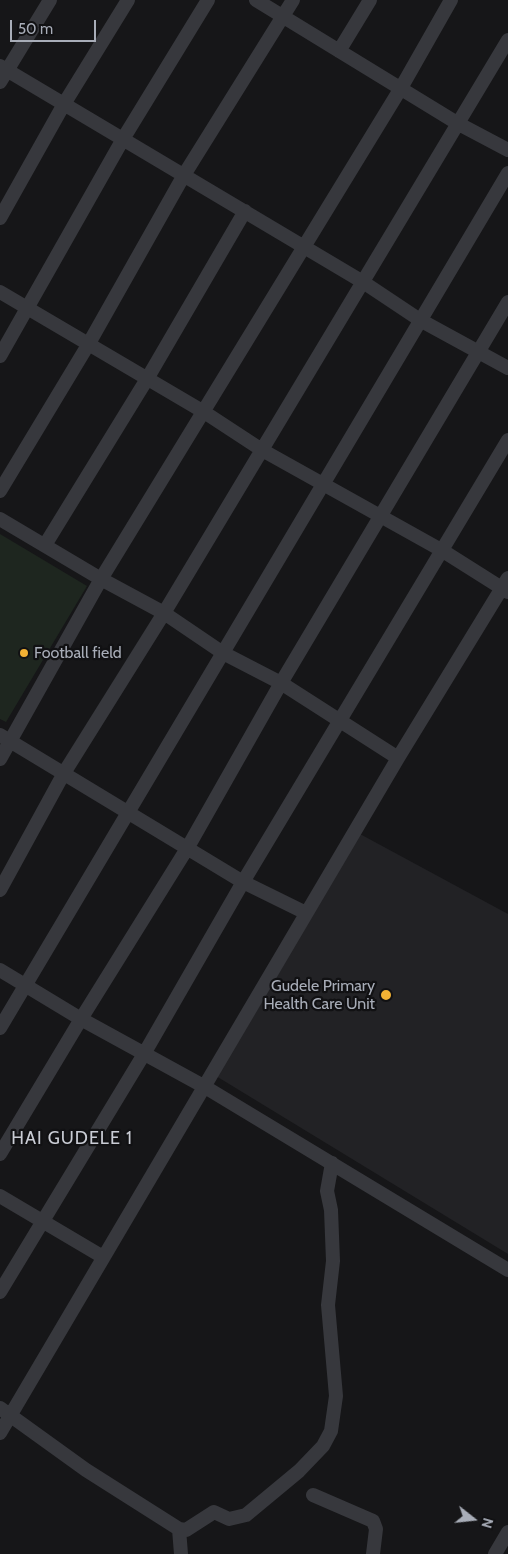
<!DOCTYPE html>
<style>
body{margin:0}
#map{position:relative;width:508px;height:1554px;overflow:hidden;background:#161618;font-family:Cabin,sans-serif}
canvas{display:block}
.north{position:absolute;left:448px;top:1494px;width:50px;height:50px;-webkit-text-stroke:4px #111113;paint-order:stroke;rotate:106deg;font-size:14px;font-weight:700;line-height:20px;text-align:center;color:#a8adb8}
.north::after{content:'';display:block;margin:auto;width:18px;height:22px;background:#a8adb8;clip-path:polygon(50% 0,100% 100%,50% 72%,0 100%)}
.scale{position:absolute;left:10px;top:20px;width:86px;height:22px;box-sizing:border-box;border:2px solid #a8adb8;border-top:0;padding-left:6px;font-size:15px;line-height:18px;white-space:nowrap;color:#a8adb8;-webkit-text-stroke:4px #111113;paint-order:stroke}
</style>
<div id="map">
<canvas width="508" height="1554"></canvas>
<div class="north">N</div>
<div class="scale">50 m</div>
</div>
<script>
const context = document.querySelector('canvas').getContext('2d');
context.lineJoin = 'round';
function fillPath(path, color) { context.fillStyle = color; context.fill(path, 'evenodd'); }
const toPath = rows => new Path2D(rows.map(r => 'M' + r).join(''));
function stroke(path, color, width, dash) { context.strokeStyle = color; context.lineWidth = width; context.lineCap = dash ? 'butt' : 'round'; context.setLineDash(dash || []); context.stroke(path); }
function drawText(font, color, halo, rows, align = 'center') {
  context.font = font + ' Cabin,sans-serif'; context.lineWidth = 4.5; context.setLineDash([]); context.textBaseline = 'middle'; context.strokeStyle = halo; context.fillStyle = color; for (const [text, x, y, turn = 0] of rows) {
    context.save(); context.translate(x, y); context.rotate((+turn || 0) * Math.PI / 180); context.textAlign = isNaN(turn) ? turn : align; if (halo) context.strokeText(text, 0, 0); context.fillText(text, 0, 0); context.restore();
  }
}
fillPath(toPath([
 [360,834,508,914,508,1254,216,1076]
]), '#222225');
fillPath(toPath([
 [0,534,87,586,6,722,0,719]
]), '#1e261f');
stroke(toPath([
 [256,0,457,123,508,150],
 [339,51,370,0],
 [0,66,363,282,420,320,508,368],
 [0,82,50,0],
 [0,218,64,104,128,0],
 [0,292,204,412,262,450,443,551,508,592],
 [0,356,123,139,208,0],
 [0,491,88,345,184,175,293,0],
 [0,519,101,579,164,613,223,653,281,683,398,758],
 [45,545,147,379,245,211],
 [0,735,243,882,306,913],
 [0,759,101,579,401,88,451,0],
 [0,890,64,773,164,613,508,40],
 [0,970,81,1019,205,1087,508,1270],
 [0,1028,508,173],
 [0,1154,81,1019,188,847,281,683,508,302],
 [0,1196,103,1257],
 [0,1292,144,1054,243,882,508,440],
 [0,1408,86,1470,179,1529,186,1530,214,1512,229,1519,246,1515,299,1471,323,1446,331,1431,336,1396,328,1305,333,1261,331,1210,327,1191,332,1163],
 [0,1433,398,758,508,578],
 [313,1495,373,1521,376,1529,373,1554],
 [179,1529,181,1554],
 [495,1554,508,1532]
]), '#37383d', 14);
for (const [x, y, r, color] of [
 [24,653,5,"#f2b134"],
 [386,995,6,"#f2b134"]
]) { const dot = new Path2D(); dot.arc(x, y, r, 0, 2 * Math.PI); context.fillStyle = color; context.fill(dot); stroke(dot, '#111113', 2); }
drawText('16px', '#a8adb8', '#111113', [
 ["Football field",34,653],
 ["Gudele Primary",375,986,"right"],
 ["Health Care Unit",375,1004,"right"]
], 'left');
context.letterSpacing = '1px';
drawText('18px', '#c9ccd4', '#111113', [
 ["HAI GUDELE 1",72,1139]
]);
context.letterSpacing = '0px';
</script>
